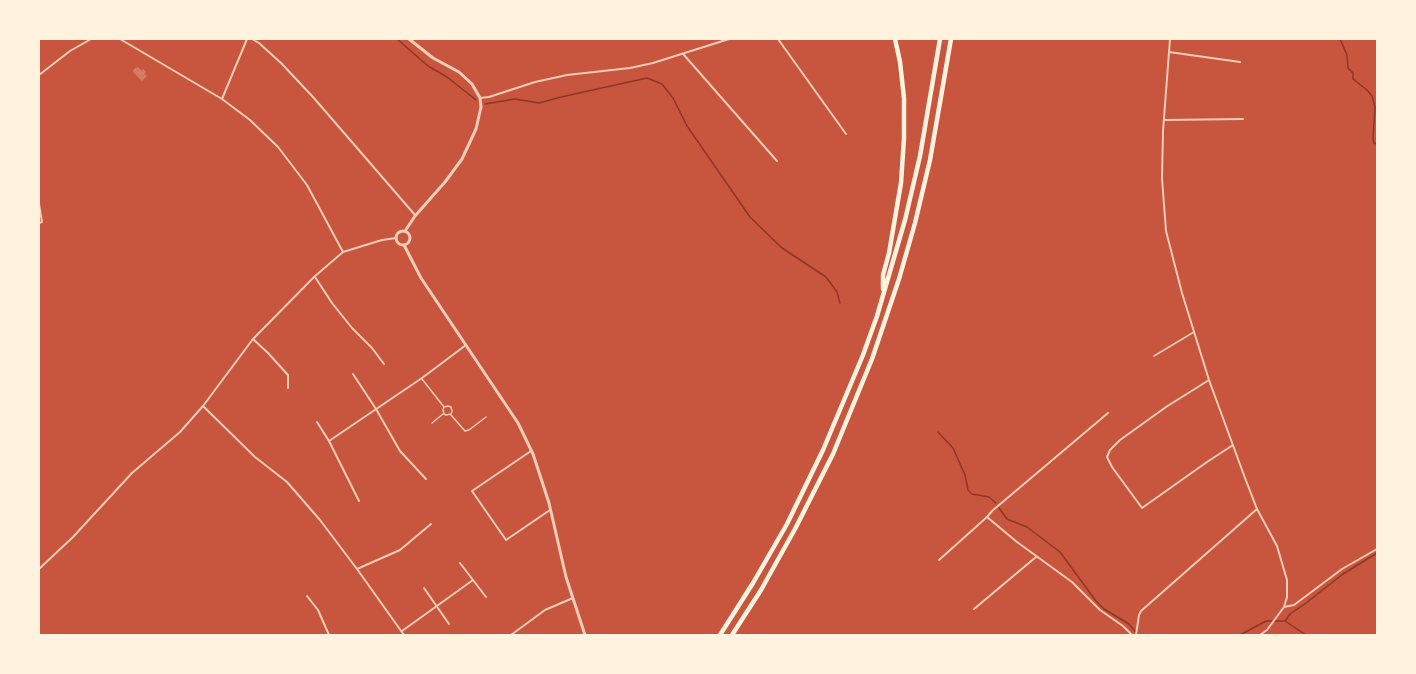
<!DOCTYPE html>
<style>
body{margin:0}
#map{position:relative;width:1416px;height:674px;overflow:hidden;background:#c8553d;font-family:"Varela Round",sans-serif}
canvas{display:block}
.frame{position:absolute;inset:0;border:40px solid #fff3e0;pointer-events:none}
</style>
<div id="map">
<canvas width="1416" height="674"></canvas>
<div class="frame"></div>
</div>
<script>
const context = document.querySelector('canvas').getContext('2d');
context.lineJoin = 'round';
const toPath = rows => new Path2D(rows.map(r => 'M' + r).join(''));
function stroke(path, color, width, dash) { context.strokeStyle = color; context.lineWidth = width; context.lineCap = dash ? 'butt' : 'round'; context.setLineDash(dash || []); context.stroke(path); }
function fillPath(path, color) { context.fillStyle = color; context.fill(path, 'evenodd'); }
stroke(toPath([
 [397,39,428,66,447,77,476,100],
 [1340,39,1347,55,1348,68,1353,73,1353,79,1367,90,1372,96,1375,107,1373,138,1374,143,1377,144],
 [485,104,515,99,539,103,561,97,647,78,662,84,673,98,687,126,750,217,782,248,826,277,837,292,840,303],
 [938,432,953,448,965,475,968,490,972,494,989,497,996,503],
 [999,508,1007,519,1027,527,1060,552,1096,601,1104,609,1129,624,1138,635],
 [1285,621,1290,614,1306,603,1343,574,1377,553],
 [1240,635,1266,621,1285,621,1306,635]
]), '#8f3625', 1.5);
fillPath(toPath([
 [138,67,142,71,143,69,146,72,144,74,147,76,142,81,133,72,134,69]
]), '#d67c66');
stroke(toPath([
 [1154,356,1194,332],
 [422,379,444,407,443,410,444,414,446,415,451,414,452,411,451,407,448,406,444,407],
 [451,415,465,431,469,430,486,417],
 [432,423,443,414]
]), '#f1ccb7', 1.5);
stroke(toPath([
 [120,39,222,99,250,120,278,147,307,185,343,252],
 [252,39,259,43,281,63,313,97,415,215],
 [778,39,846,134],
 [1170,39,1163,131,1162,178,1166,231,1182,293,1209,380,1245,478,1257,509,1277,546,1287,580,1287,597,1284,607,1267,630,1260,635],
 [1169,52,1240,62],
 [684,55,777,161],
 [39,75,70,51,91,39],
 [480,98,489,97,535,82,567,75,630,68,653,63,729,39],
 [222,99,247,39],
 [1164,120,1243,119],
 [39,204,42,222,39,223],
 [315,277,332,303,352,328,372,348,384,364],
 [253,339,268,353,288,375,288,388],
 [353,374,376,409,400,451,426,479],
 [1209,380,1166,407,1120,440,1110,450,1107,457,1112,467,1142,508,1207,462,1233,445],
 [203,406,255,457,287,482,320,520,357,569,404,635],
 [317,422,329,441,359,501],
 [329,441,422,378,466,345],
 [531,451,472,491,506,540,550,510],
 [987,517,1017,542,1072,582,1100,610,1123,626,1132,635],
 [939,560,987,517,992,511,1108,413],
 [460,563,486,597],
 [39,569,73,537,132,473,180,432,203,406,253,339,314,277,343,252,382,240,396,238],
 [357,569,400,550,431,524],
 [424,588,449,624],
 [307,596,318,610,329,635],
 [1284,607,1294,605,1342,569,1377,549],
 [974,609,1036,557],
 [402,631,473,580],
 [511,635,545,610,573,598],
 [1136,635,1139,615,1141,611,1257,509]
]), '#f1ccb7', 2);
stroke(toPath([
 [405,231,415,216,445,182,462,159,476,129,481,107,480,98,472,84,459,72,433,58,409,39],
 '396 238a7 7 0 1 1 14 0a7 7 0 1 1-14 0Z',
 [404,245,421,278,518,423,533,454,549,503,566,577,585,635]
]), '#f1ccb7', 3);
stroke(toPath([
 [883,289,883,275,889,253,901,183,904,138,904,98,900,62,895,39],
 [720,635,753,583,787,524,823,450,863,355,877,316,905,220,920,156,940,39],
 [732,635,761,590,795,529,833,454,872,359,899,279,915,223,930,160,951,39]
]), '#fff3e0', 4.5);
</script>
